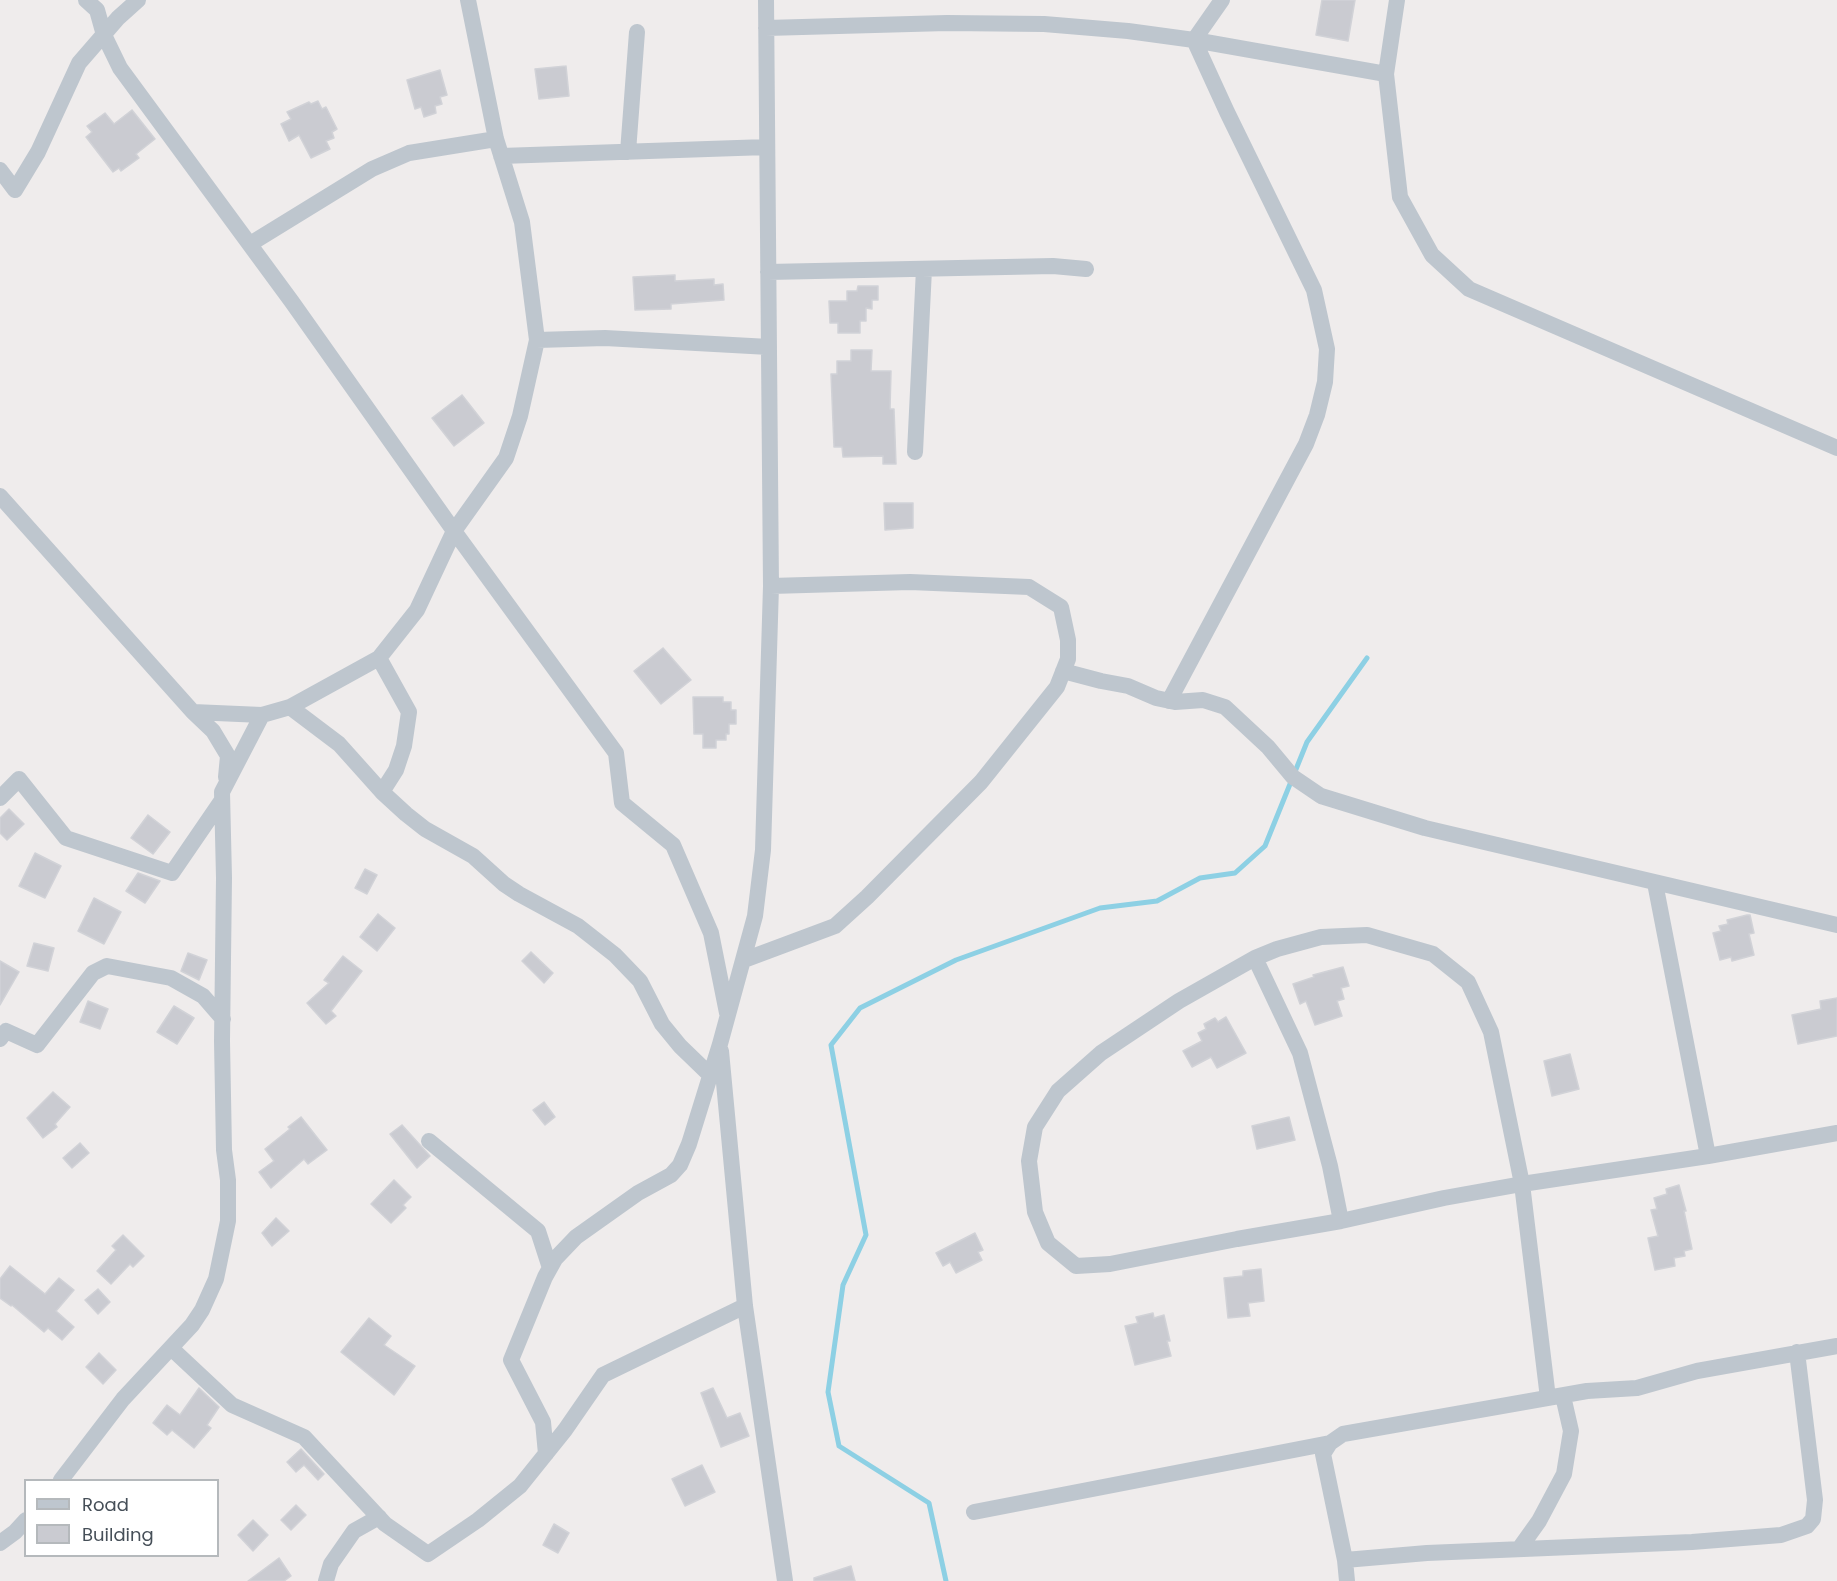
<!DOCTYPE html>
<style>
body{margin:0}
#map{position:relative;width:1837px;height:1581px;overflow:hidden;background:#efecec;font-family:Poppins,sans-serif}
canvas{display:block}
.legend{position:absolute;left:24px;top:1479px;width:195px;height:78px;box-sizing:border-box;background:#fff;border:2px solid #b5b9bc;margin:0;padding:8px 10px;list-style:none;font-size:18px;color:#464f58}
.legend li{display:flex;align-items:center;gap:12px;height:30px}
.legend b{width:30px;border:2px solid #b5b9bc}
</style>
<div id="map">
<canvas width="1837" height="1581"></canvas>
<ul class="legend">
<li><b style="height:8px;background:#bec6ce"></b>Road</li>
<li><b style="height:16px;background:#cacbd1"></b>Building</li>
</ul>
</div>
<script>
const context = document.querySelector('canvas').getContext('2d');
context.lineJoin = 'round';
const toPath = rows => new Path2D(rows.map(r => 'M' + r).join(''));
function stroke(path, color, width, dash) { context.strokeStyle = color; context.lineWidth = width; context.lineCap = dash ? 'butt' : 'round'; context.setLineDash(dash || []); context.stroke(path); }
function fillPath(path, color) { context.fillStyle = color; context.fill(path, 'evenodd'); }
stroke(toPath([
 [946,1581,929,1503,839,1446,828,1392,843,1285,866,1235,831,1045,860,1008,956,960,1100,908,1157,901,1200,878,1235,873,1265,846,1307,742,1367,658]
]), '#8dd0e4', 5);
const building = toPath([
 [1322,0,1355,0,1348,41,1316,35,1322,0],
 [566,66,569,96,539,99,535,69,566,66],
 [440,70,447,95,440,97,442,104,435,106,436,113,424,117,421,107,415,109,407,80,440,70],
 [318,101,322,109,326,107,337,129,332,132,334,138,326,141,330,149,311,158,299,135,289,141,281,124,291,119,287,112,309,102,311,104,318,101],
 [132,110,155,139,136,154,139,158,121,171,119,168,113,172,86,137,92,132,87,126,105,113,114,124,132,110],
 [675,275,675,281,714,279,714,285,723,284,724,300,671,304,671,309,635,310,633,277,675,275],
 [858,286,878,286,878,300,872,300,872,309,866,308,866,321,860,321,860,333,838,333,838,323,830,323,829,301,847,301,847,291,857,291,858,286],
 [851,350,872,350,871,371,891,371,890,409,894,409,896,464,883,464,883,456,843,457,842,447,834,447,831,374,837,374,837,361,851,361,851,350],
 [462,395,484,423,454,446,432,418,462,395],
 [884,503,913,503,913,528,885,530,884,503],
 [663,648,691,680,661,704,634,671,663,648],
 [693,697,723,697,723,702,731,702,731,710,736,710,736,724,729,724,729,734,726,734,726,740,716,740,716,748,703,748,703,734,694,734,693,697],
 [9,809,24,824,7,840,0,833,0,818,9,809],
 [148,815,170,832,153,854,131,838,148,815],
 [35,853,61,866,45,898,19,886,35,853],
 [365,869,377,875,367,894,355,888,365,869],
 [138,873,160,881,145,903,126,891,138,873],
 [94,898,121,912,104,944,78,931,94,898],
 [378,914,395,928,377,951,360,937,378,914],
 [1747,915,1750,915,1754,933,1749,934,1754,955,1732,961,1731,957,1720,960,1713,933,1721,931,1719,926,1728,924,1727,920,1747,915],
 [34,943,54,948,48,971,27,966,34,943],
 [531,952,553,973,544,983,522,961,531,952],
 [188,953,207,960,199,980,181,971,188,953],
 [343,956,362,971,331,1011,336,1016,326,1024,307,1003,329,983,324,980,343,956],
 [0,961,19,972,0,1005,0,961],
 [1343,967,1349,986,1341,988,1344,999,1337,1001,1342,1016,1315,1025,1306,1001,1300,1004,1293,984,1314,977,1313,975,1343,967],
 [1837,998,1837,1036,1798,1044,1792,1015,1821,1009,1820,1001,1837,998],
 [88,1001,108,1009,100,1029,80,1022,88,1001],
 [174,1006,194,1018,177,1044,157,1032,174,1006],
 [1226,1017,1246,1053,1217,1068,1211,1057,1192,1067,1183,1051,1202,1041,1198,1033,1206,1029,1204,1024,1215,1018,1218,1022,1226,1017],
 [1570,1054,1579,1089,1552,1096,1544,1061,1570,1054],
 [53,1092,70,1107,55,1124,57,1127,43,1138,27,1118,53,1092],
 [544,1102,555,1117,545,1125,533,1110,544,1102],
 [301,1117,327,1150,308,1164,304,1159,271,1188,259,1172,274,1161,265,1149,290,1129,288,1127,301,1117],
 [1289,1117,1295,1140,1257,1149,1252,1126,1289,1117],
 [402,1125,430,1156,417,1168,390,1134,402,1125],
 [80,1143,89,1153,72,1168,63,1158,80,1143],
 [394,1180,411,1197,403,1205,406,1208,391,1223,371,1204,394,1180],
 [1679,1185,1686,1211,1684,1211,1692,1249,1684,1251,1685,1256,1674,1258,1675,1266,1655,1270,1648,1238,1658,1236,1651,1210,1657,1209,1654,1198,1667,1194,1666,1189,1679,1185],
 [276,1218,289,1231,272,1246,262,1233,276,1218],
 [975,1233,983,1250,978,1252,982,1260,956,1273,950,1262,943,1266,936,1253,975,1233],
 [123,1235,144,1256,133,1267,130,1264,111,1284,97,1271,116,1250,112,1246,123,1235],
 [10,1266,45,1294,59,1278,74,1290,56,1311,74,1327,62,1340,48,1328,44,1332,12,1305,11,1306,0,1298,0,1279,10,1266],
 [1261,1269,1264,1301,1248,1303,1250,1316,1228,1318,1224,1278,1243,1276,1243,1271,1261,1269],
 [98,1289,110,1302,98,1314,85,1300,98,1289],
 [1153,1313,1154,1318,1164,1315,1170,1341,1167,1341,1171,1356,1135,1365,1125,1326,1138,1323,1136,1317,1153,1313],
 [369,1318,391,1336,384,1345,415,1366,394,1395,341,1352,369,1318],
 [99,1353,116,1370,103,1384,86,1367,99,1353],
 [199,1388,219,1407,207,1425,211,1428,194,1448,172,1430,167,1435,153,1423,167,1405,180,1415,199,1388],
 [713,1388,727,1418,740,1413,749,1436,721,1447,701,1393,713,1388],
 [301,1449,324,1474,318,1480,304,1465,296,1472,287,1462,301,1449],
 [702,1465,715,1492,685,1506,672,1479,702,1465],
 [296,1505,306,1515,291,1530,281,1520,296,1505],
 [253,1520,268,1535,253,1551,238,1535,253,1520],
 [554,1524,569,1533,558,1553,543,1545,554,1524],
 [279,1558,291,1576,284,1581,248,1581,279,1558],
 [851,1566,855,1581,814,1581,814,1578,851,1566]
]);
fillPath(building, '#cacbd1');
stroke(building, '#d1d2d7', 1.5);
stroke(toPath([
 [86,0,97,10,104,35,120,68,292,302,454,531,616,753,622,803,673,845,711,933,727,1013],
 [1397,0,1386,74,1400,197,1432,255,1469,289,1837,448],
 [766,28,947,23,1044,24,1128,31,1194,40,1386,74],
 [628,152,637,32],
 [501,156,767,147],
 [0,170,15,190,38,152,79,63,118,18,138,0],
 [250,244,372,169,409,153,496,139],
 [768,272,1053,266,1086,269],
 [537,340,605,338,769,347],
 [915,452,924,269],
 [0,496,193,712,262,715,290,707,339,744,382,792,406,814,425,829,473,856,504,884,519,894,578,926,615,955,640,981,662,1024,680,1046,710,1075],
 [1063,671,1101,681,1128,686,1156,698,1175,702,1203,700,1225,707,1268,747,1293,777,1321,796,1425,828,1837,925],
 [1169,701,1306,444,1317,415,1325,382,1327,349,1314,290,1227,112,1194,40,1222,0],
 [290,707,379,658],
 [193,712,213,731,228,756,226,777],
 [382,792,396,770,404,746,409,712,379,658,417,610,454,531,506,458,520,416,537,340,522,222,496,139,468,0],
 [0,798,19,779,66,838,172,873,222,800],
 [1655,883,1708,1156],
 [1255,958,1300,1053,1330,1166,1341,1221],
 [744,960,835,926,867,897,981,782,1057,687,1068,659,1068,640,1061,607,1029,587,910,582,771,586],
 [0,1039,6,1031,37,1045,93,973,107,966,171,978,203,996,223,1019],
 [721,1051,745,1306,785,1581],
 [429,1141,538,1231,550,1268],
 [171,1348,232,1405,304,1437,385,1524,428,1554,478,1520,520,1486,565,1430,603,1375,745,1306],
 [1548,1398,1522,1184,1491,1032,1468,982,1433,954,1367,935,1321,937,1277,949,1255,958,1179,1001,1101,1053,1058,1091,1035,1127,1029,1161,1035,1212,1048,1243,1076,1266,1110,1264,1237,1239,1341,1221,1444,1198,1522,1184,1708,1156,1837,1133],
 [546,1454,543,1422,511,1360,545,1277,555,1259,576,1237,638,1193,671,1175,680,1165,689,1144,720,1044,755,916,763,850,771,586,766,0],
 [61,1480,123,1399,192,1325,202,1310,216,1279,228,1221,228,1180,224,1150,222,1041,224,878,222,792,262,715],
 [974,1512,1330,1443],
 [0,1543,15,1532,26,1520],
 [1519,1549,1539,1521,1564,1474,1571,1431,1563,1396],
 [1345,1560,1427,1553,1692,1542,1781,1535,1807,1526,1813,1519,1815,1500,1797,1352],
 [326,1581,331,1564,354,1531,379,1517],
 [1347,1581,1345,1560,1323,1454,1330,1443,1343,1434,1587,1391,1637,1388,1697,1371,1837,1346]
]), '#bec6ce', 16);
</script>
